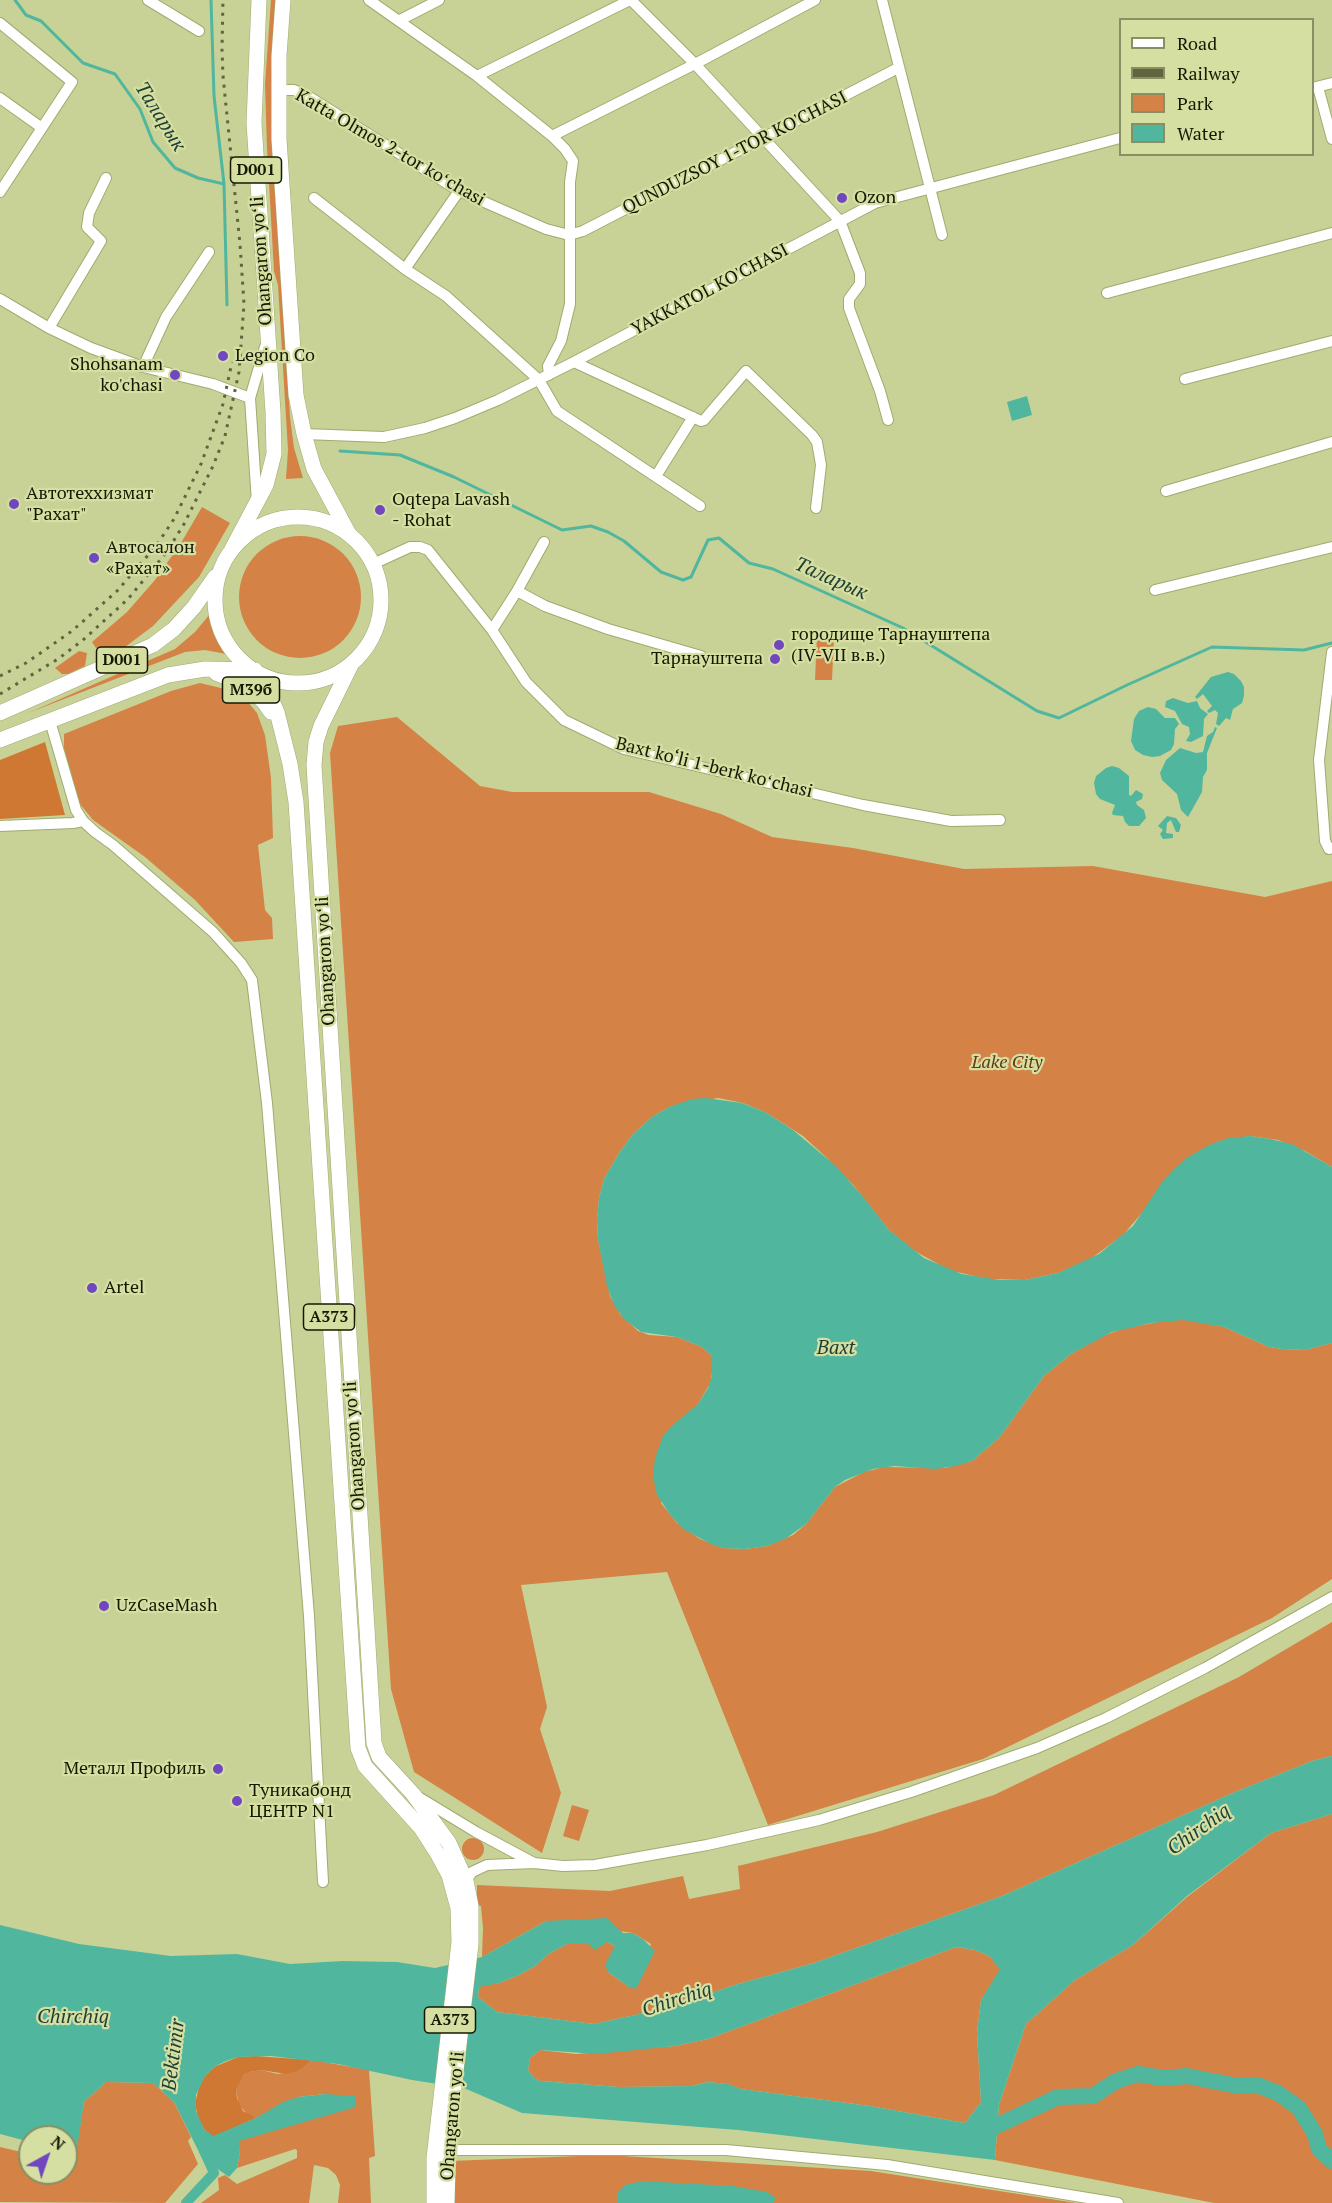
<!DOCTYPE html>
<meta charset="utf-8">
<style>
body{margin:0}
#map{position:relative;width:1332px;height:2203px;overflow:hidden;background:#c8d296;font-family:"PT Serif",serif}
canvas{display:block}
.legend{position:absolute;left:1119px;top:18px;width:195px;height:138px;box-sizing:border-box;background:#d5dfa2;border:2px solid #898f62;margin:0;padding:8px 10px;list-style:none;font-size:18px;color:#161803}
.legend li{display:flex;align-items:center;gap:12px;height:30px}
.legend b{width:30px;border:2px solid #898f62}
.north{position:absolute;left:18px;top:2125px;width:60px;height:60px;box-sizing:border-box;background:#d5dfa2;border:2px solid #898f62;border-radius:50%;rotate:40deg;font-size:16px;font-weight:700;line-height:24px;text-align:center;color:#161803}
.north::after{content:'';display:block;margin:auto;width:21px;height:27px;background:#7147bf;clip-path:polygon(50% 0,100% 100%,50% 72%,0 100%)}
</style>
<div id="map">
<canvas width="1332" height="2203"></canvas>
<ul class="legend">
<li><b style="height:8px;background:#fff"></b>Road</li>
<li><b style="height:8px;background:#606540"></b>Railway</li>
<li><b style="height:16px;background:#d48245"></b>Park</li>
<li><b style="height:16px;background:#51b69e"></b>Water</li>
</ul>
<div class="north">N</div>
</div>
<script>
const context = document.querySelector('canvas').getContext('2d');
context.lineJoin = 'round';
function fillPath(path, color) { context.fillStyle = color; context.fill(path, 'evenodd'); }
const toPath = rows => new Path2D(rows.map(r => 'M' + r).join(''));
function stroke(path, color, width, dash) { context.strokeStyle = color; context.lineWidth = width; context.lineCap = dash ? 'butt' : 'round'; context.setLineDash(dash || []); context.stroke(path); }
function drawText(font, color, halo, rows, align = 'center') {
  context.font = font + ' "PT Serif",serif'; context.lineWidth = 4.5; context.setLineDash([]); context.textBaseline = 'middle'; context.strokeStyle = halo; context.fillStyle = color; for (const [text, x, y, turn = 0] of rows) {
    context.save(); context.translate(x, y); context.rotate((+turn || 0) * Math.PI / 180); context.textAlign = isNaN(turn) ? turn : align; if (halo) context.strokeText(text, 0, 0); context.fillText(text, 0, 0); context.restore();
  }
}
fillPath(toPath([
 [271,0,277,0,271,84,272,148,290,417,294,448,303,478,286,479,288,450,278,285,274,271,267,148,265,84],
 [202,507,230,523,199,577,153,626,125,647,109,655,96,648,92,642,127,612,155,580,181,543],
 '239 597a61 61 0 1 1 122 0a61 61 0 1 1-122 0Z',
 [210,614,215,637,226,654,205,650,185,652,28,713,175,649,195,632],
 [817,636,834,637,832,680,815,680],
 [79,651,87,653,85,666,68,674,62,674,55,668],
 [200,683,229,690,247,701,257,713,265,735,271,778,273,838,258,845,265,910,272,918,273,939,234,942,195,900,145,857,93,820,80,804,64,757,64,734,171,691],
 [397,717,480,786,512,792,649,792,721,814,772,837,853,848,964,869,1093,866,1265,897,1332,881,1332,1167,1305,1151,1278,1140,1250,1136,1220,1141,1141,1214,1123,1235,1089,1260,1058,1273,1025,1280,987,1279,949,1270,913,1250,889,1230,854,1186,828,1159,803,1136,765,1112,743,1103,718,1098,669,1107,652,1117,633,1134,619,1153,604,1179,599,1198,597,1219,598,1240,610,1296,620,1314,638,1331,649,1335,677,1337,702,1347,711,1355,713,1363,711,1382,698,1404,692,1410,661,1503,677,1523,700,1539,723,1548,745,1549,767,1546,793,1535,806,1524,835,1487,864,1472,884,1467,945,1468,972,1461,999,1438,1044,1376,1071,1354,1103,1336,1122,1329,1168,1320,1190,1320,1224,1327,1269,1347,1282,1349,1305,1350,1332,1343,1332,1579,1272,1618,983,1759,768,1825,667,1572,521,1585,547,1707,540,1729,561,1793,542,1853,414,1772,391,1689,330,753,338,726],
 [1332,1622,1332,1756,1312,1761,1235,1792,1002,1896,814,1963,731,1986,676,2006,594,2024,497,2012,478,1997,479,1986,499,1983,517,1976,535,1966,550,1953,567,1944,577,1942,607,1942,615,1946,608,1972,629,1987,651,1944,633,1933,546,1921,482,1957,483,1928,481,1906,477,1905,477,1885,610,1891,683,1876,689,1899,740,1889,738,1866,877,1832,994,1795,1239,1677],
 [572,1805,589,1810,579,1841,563,1836],
 [1332,1814,1332,2203,1214,2203,995,2160,999,2105,1026,2024,1075,1980,1133,1945,1187,1897,1271,1833],
 '462 1849a11 11 0 1 1 22 0a11 11 0 1 1-22 0Z',
 [956,1947,975,1950,989,1956,1001,1969,981,2000,977,2033,981,2102,965,2123,870,2106,741,2089,727,2084,708,2082,692,2086,619,2087,540,2081,534,2078,528,2070,530,2058,540,2050,576,2054,675,2046,708,2039],
 [312,2060,369,2070,375,2156,369,2158,371,2203,338,2203,340,2185,336,2175,328,2168,314,2165,309,2203,201,2203,219,2190,218,2178,225,2175,237,2184,297,2158,297,2150,295,2149,237,2168,240,2152,238,2141,325,2094,298,2097,256,2118,249,2116,239,2105,236,2090,242,2075,250,2072,261,2070,278,2074,301,2070],
 [106,2082,153,2083,174,2102,191,2137,188,2141,198,2164,165,2203,0,2202,0,2147,30,2154,30,2173,66,2173,66,2162,74,2163,84,2102],
 [606,2155,871,2171,1076,2203,451,2203,450,2161]
]), '#d48245');
fillPath(toPath([
 [45,742,65,815,0,819,0,760],
 [255,2056,312,2060,301,2070,286,2074,261,2070,250,2072,243,2075,236,2090,237,2098,243,2111,256,2118,213,2137,204,2129,198,2117,195,2104,199,2087,205,2076,214,2067,238,2057]
]), '#ce7833');
fillPath(toPath([
 [1027,396,1032,415,1012,421,1007,402],
 [1228,672,1234,674,1241,681,1244,687,1244,696,1242,703,1233,709,1230,720,1226,718,1219,726,1216,724,1218,713,1215,710,1209,713,1207,711,1212,706,1203,694,1197,699,1195,697,1211,677],
 [1173,698,1188,703,1197,701,1200,708,1208,714,1204,719,1203,736,1191,742,1186,741,1190,734,1189,727,1182,724,1175,711,1165,707,1166,701],
 [1148,707,1156,709,1165,718,1175,718,1179,724,1175,729,1174,744,1171,750,1160,756,1152,757,1143,755,1135,750,1131,741,1134,719,1139,711],
 [1215,727,1217,728,1207,753,1207,770,1203,777,1202,792,1188,817,1181,810,1177,794,1162,780,1160,773,1166,760,1180,748,1196,753,1203,752,1207,736,1213,732],
 [1112,766,1119,768,1129,776,1129,795,1131,796,1136,790,1143,794,1142,799,1136,802,1137,805,1144,810,1146,818,1139,826,1129,826,1125,822,1123,816,1113,815,1112,813,1115,805,1100,799,1096,794,1094,783,1096,776,1106,768],
 [1167,816,1176,818,1181,825,1179,832,1176,832,1171,820,1167,823,1166,833,1173,834,1173,838,1163,839,1160,834,1163,830,1158,826],
 [706,1098,742,1103,765,1112,793,1130,836,1166,864,1198,889,1230,924,1258,962,1274,1000,1280,1025,1280,1058,1273,1099,1254,1133,1226,1162,1182,1175,1168,1188,1157,1211,1144,1229,1138,1250,1136,1270,1139,1292,1144,1332,1167,1332,1343,1305,1350,1282,1349,1269,1347,1224,1327,1183,1320,1151,1323,1112,1332,1071,1354,1044,1376,999,1438,972,1461,956,1466,935,1469,895,1466,873,1469,845,1480,835,1487,806,1524,785,1539,767,1546,745,1549,723,1548,711,1544,683,1529,671,1516,657,1495,653,1476,655,1458,663,1436,674,1424,698,1404,708,1388,712,1376,711,1355,702,1347,677,1337,641,1332,624,1319,614,1305,607,1286,598,1240,597,1219,599,1198,604,1179,619,1153,633,1134,652,1117,669,1107,692,1099],
 [1332,1756,1332,1814,1271,1833,1187,1896,1133,1945,1075,1980,1026,2024,999,2105,995,2160,738,2130,522,2113,464,2088,412,2080,338,2064,271,2056,238,2057,226,2061,214,2067,205,2076,196,2095,196,2111,204,2129,213,2136,256,2118,283,2102,298,2097,325,2094,355,2096,356,2107,239,2141,240,2152,237,2168,229,2177,202,2158,174,2102,153,2083,106,2082,84,2102,76,2155,66,2152,66,2137,30,2137,30,2142,0,2134,0,1925,79,1944,171,1956,237,1954,290,1964,343,1961,397,1962,435,1968,482,1957,546,1921,607,1918,623,1933,633,1933,644,1940,655,1951,636,1989,629,1987,608,1972,605,1965,615,1946,607,1942,595,1950,587,1943,567,1944,550,1953,535,1966,517,1976,499,1983,479,1987,478,1997,497,2012,594,2024,676,2006,731,1986,814,1963,1002,1896,1235,1792,1312,1761],
 [956,1947,975,1950,989,1956,1000,1969,981,2000,977,2033,981,2102,965,2123,870,2106,741,2089,728,2084,708,2082,692,2086,619,2087,540,2081,534,2078,528,2070,530,2058,540,2050,597,2054,675,2046,708,2039],
 [642,2181,733,2186,767,2192,776,2198,773,2203,617,2203,617,2193,625,2185]
]), '#51b69e');
stroke(toPath([
 [15,0,26,15,41,21,83,63,115,74,140,109,153,142,175,168,198,178,224,184,227,305],
 [211,0,214,96,224,184],
 [340,451,400,455,454,477,562,530,591,526,608,532,624,541,661,572,683,580,691,577,708,540,719,538,749,563,773,569,903,628,1037,711,1059,718,1127,685,1212,647,1304,650,1332,643]
]), '#51b69e', 3);
stroke(toPath([
 [186,2203,214,2173,204,2151]
]), '#51b69e', 10);
stroke(toPath([
 [977,2132,994,2127,1058,2097,1093,2096,1116,2081,1138,2074,1163,2078,1187,2076,1238,2086,1257,2085,1278,2093,1299,2108,1315,2134,1319,2149,1332,2161]
]), '#51b69e', 16);
const minor = toPath([
 [148,0,199,31],
 [369,0,477,76,552,136,565,149,573,161,570,182,570,304,561,341,548,366,549,375],
 [631,0,695,64,840,221,860,273,860,284,849,299,849,308,880,391,888,420],
 [882,0,942,235],
 [400,20,439,0],
 [0,23,72,82,0,192],
 [477,76,630,0],
 [1318,87,1332,139],
 [1312,88,1332,83],
 [278,90,294,90,311,98,459,191,546,229,569,235,583,231,898,68],
 [0,98,42,128],
 [552,136,695,64,815,0],
 [314,198,405,269,446,296,539,380,557,411,700,506],
 [405,269,459,191],
 [1107,293,1332,233],
 [0,299,49,328,91,348,143,367,213,384,250,398],
 [49,328,101,241,87,227,89,213,106,178],
 [574,362,701,421,704,420,746,371,812,435,817,442,821,465,816,508],
 [143,367,166,317,209,252],
 [1185,379,1332,341],
 [304,434,384,437,425,428,455,418,498,400,574,362,875,203,1120,138],
 [656,476,693,417],
 [1166,491,1332,442],
 [257,503,250,398,265,347],
 [373,564,410,547,420,547,428,550,492,630,526,682,564,720,624,749,863,805,951,821,1000,820],
 [1155,590,1332,547],
 [517,591,545,606,608,629,701,656],
 [492,630,517,591,544,542],
 [1332,652,1319,760,1325,841,1329,849,1332,848],
 [50,721,76,810,83,821],
 [0,826,73,823,83,821,95,832,113,845,213,932,241,963,252,980,267,1103,309,1616,323,1882],
 [420,1798,476,1832,534,1863],
 [466,1881,472,1872,487,1865,534,1863,563,1866,595,1865,707,1845,819,1820,911,1792,1037,1748,1106,1718,1205,1668,1332,1597],
 [457,2150,726,2150,887,2165,1118,2203]
]);
const highway = toPath([
 [283,0,279,56,279,139,296,395,304,434,314,469,349,534],
 '215 600a83 83 0 1 1 166 0a83 83 0 1 1-166 0Z',
 [232,549,266,485,274,454,273,412,254,123,259,0],
 [244,663,267,690,277,712,290,764,296,802,358,1748,365,1766,421,1828,437,1853,449,1875,458,1908,459,1942,434,2158,434,2203],
 [351,665,321,726,316,742,314,765,374,1743,379,1757,413,1794,449,1843,466,1881,471,1906,471,1944,449,2129,447,2203],
 [216,673,243,684,263,701,271,712],
 [0,713,153,645,174,629,194,607,215,577],
 [0,740,168,675,205,669,255,670]
]);
stroke(minor, '#a1aa6f', 12);
stroke(highway, '#a1aa6f', 16);
stroke(minor, '#fff', 10);
stroke(highway, '#fff', 15);
stroke(toPath([
 [0,676,26,663,72,631,117,591,156,546,174,519,201,464,223,404,232,362],
 [0,694,58,659,83,640,128,599,166,553,184,524,213,466,225,436,239,372,244,304,240,244,223,76,222,49,223,0]
]), '#606540', 3, [3, 6]);
for (const [x, y, r, color] of [
 [842,198,6,"#7147bf"],
 [223,356,6,"#7147bf"],
 [175,375,6,"#7147bf"],
 [14,504,6,"#7147bf"],
 [380,510,6,"#7147bf"],
 [94,558,6,"#7147bf"],
 [779,645,6,"#7147bf"],
 [775,659,6,"#7147bf"],
 [92,1288,6,"#7147bf"],
 [104,1606,6,"#7147bf"],
 [218,1769,6,"#7147bf"],
 [237,1801,6,"#7147bf"]
]) { const dot = new Path2D(); dot.arc(x, y, r, 0, 2 * Math.PI); context.fillStyle = color; context.fill(dot); stroke(dot, '#d5dfa2', 2); }
for (const [x, y, w] of [
 [256,170,51],
 [122,660,51],
 [251,690,57],
 [329,1317,51],
 [450,2020,51]
]) { const box = new Path2D(); box.roundRect(x - w / 2, y - 13, w, 26, 4.5); context.fillStyle = '#d5dfa2'; context.fill(box); stroke(box, '#161803', 1.5); }
drawText('bold 16px', '#161803', null, [
 ["D001",256,170],
 ["D001",122,660],
 ["M39б",251,690],
 ["A373",329,1317],
 ["A373",450,2020]
]);
drawText('18px', '#161803', '#d5dfa2', [
 ["Katta Olmos 2-tor koʻchasi",390,148,30],
 ["QUNDUZSOY 1-TOR KO'CHASI",735,153,-27],
 ["Ohangaron yoʻli",262,261,-94],
 ["YAKKATOL KO'CHASI",710,290,-28],
 ["Baxt ko‘li 1-berk koʻchasi",714,768,14],
 ["Ohangaron yoʻli",326,961,-93],
 ["Ohangaron yoʻli",355,1446,-94],
 ["Ohangaron yoʻli",453,2116,-85]
]);
drawText('18px', '#161803', '#d5dfa2', [
 ["Ozon",854,198],
 ["Legion Co",235,356],
 ["Shohsanam",163,365,"right"],
 ["ko'chasi",163,386,"right"],
 ["Автотеххизмат",26,494],
 ["\"Рахат\"",26,515],
 ["Oqtepa Lavash",392,500],
 ["- Rohat",392,521],
 ["Автосалон",106,548],
 ["«Рахат»",106,569],
 ["городище Тарнауштепа",791,635],
 ["(IV-VII в.в.)",791,656],
 ["Тарнауштепа",763,659,"right"],
 ["Artel",104,1288],
 ["UzCaseMash",116,1606],
 ["Металл Профиль",206,1769,"right"],
 ["Туникабонд",249,1791],
 ["ЦЕНТР N1",249,1812]
], 'left');
drawText('italic 18px', '#653815', '#d5dfa2', [
 ["Lake City",1007,1063]
]);
drawText('italic 20px', '#1e3d35', '#d5dfa2', [
 ["Таларык",160,117,58],
 ["Таларык",831,579,24],
 ["Baхt",836,1348],
 ["Chirchiq",1199,1830,-36],
 ["Chirchiq",677,2000,-18],
 ["Chirchiq",73,2017],
 ["Bektimir",174,2055,-83]
]);
</script>
